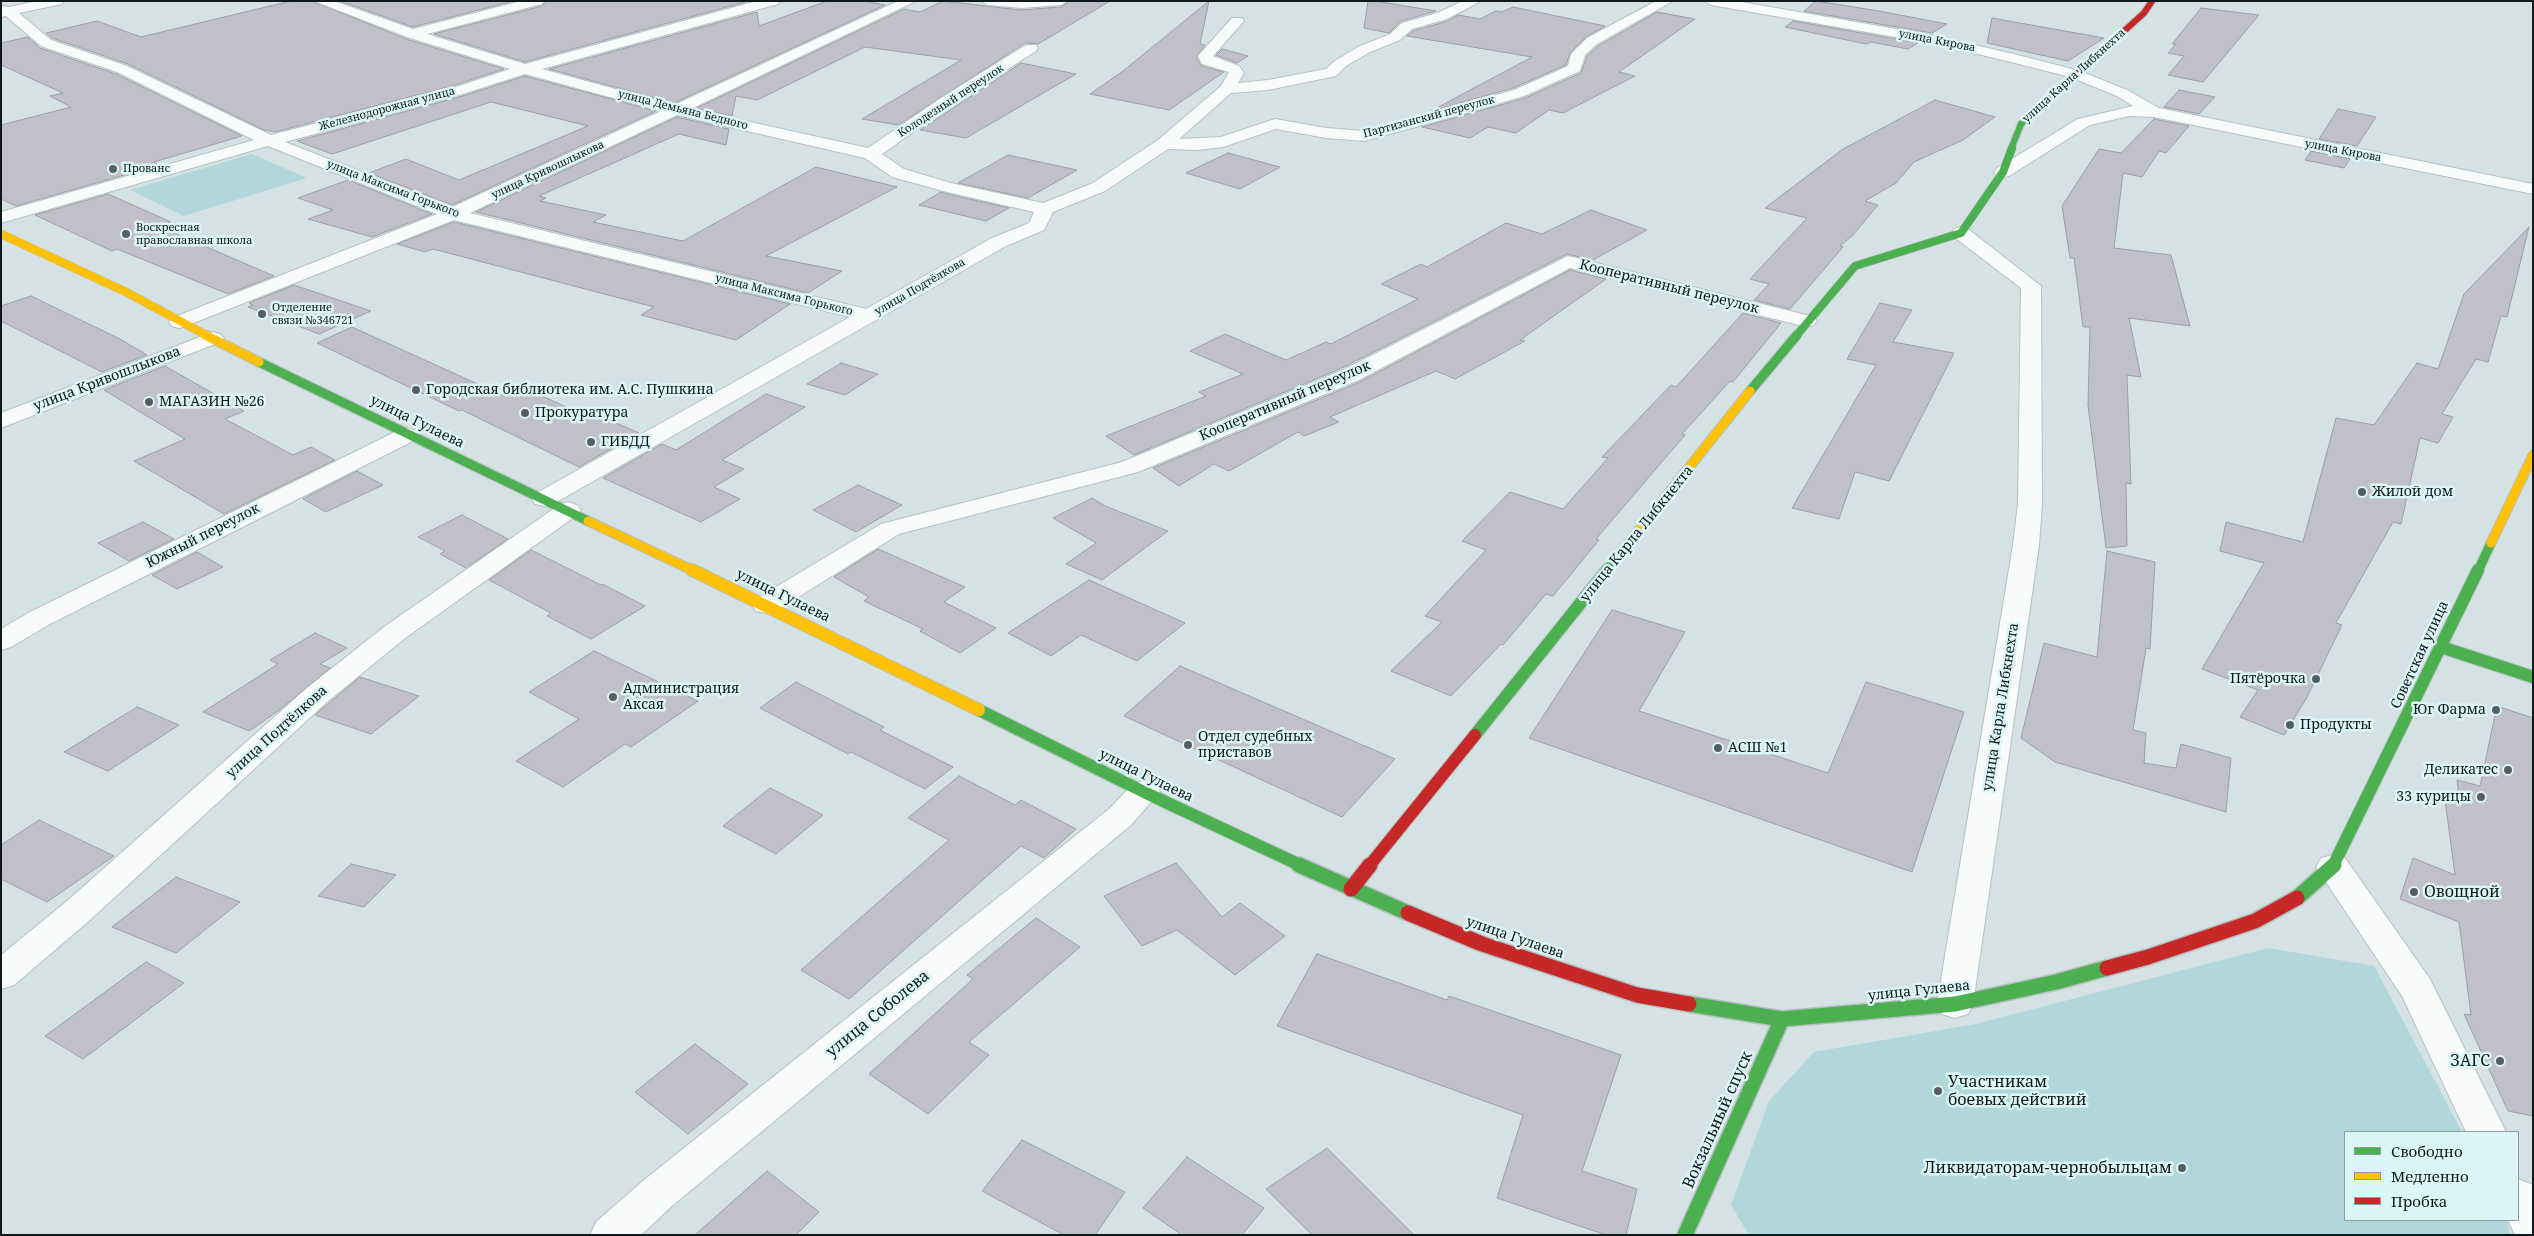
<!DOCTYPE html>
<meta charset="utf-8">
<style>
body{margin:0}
#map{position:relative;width:2534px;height:1236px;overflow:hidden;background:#d5e2e4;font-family:"Noto Serif",serif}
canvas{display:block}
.frame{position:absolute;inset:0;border:2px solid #10191a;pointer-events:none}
.legend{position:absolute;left:2344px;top:1131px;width:175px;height:90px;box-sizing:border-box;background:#dcf5f7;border:1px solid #8a9d9f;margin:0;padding:6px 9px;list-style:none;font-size:15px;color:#10191a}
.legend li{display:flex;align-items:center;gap:10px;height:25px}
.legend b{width:25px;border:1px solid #8a9d9f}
</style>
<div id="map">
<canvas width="2534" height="1236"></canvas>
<div class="frame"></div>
<ul class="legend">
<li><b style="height:6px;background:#4caf50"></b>Свободно</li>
<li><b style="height:6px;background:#ffc107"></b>Медленно</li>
<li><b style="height:6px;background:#c62828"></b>Пробка</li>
</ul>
</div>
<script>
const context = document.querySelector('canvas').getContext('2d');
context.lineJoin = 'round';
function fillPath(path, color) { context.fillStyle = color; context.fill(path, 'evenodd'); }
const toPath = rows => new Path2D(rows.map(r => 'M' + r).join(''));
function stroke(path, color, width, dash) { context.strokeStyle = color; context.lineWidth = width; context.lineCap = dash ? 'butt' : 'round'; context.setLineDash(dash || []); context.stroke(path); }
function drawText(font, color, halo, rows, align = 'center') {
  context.font = font + ' "Noto Serif",serif'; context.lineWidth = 5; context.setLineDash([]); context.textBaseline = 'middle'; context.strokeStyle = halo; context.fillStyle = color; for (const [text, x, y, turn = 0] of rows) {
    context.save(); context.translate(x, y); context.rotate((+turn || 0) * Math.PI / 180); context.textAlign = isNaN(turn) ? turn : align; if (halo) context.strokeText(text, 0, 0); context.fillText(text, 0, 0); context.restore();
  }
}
fillPath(toPath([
 [252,154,307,178,184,216,130,190],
 [2268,948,2374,966,2462,1132,2345,1132,2345,1220,2506,1220,2510,1235,1749,1235,1731,1205,1769,1101,1814,1052,1976,1024]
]), '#b1d6db');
const building = toPath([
 [291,1,312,1,406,39,504,69,455,85,275,132,264,130,128,64,52,38,46,33,97,21,141,37,291,1],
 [340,1,513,1,413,27,340,1],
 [546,1,749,1,525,62,434,34,542,6,546,1],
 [827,1,865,1,885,5,674,103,549,69,757,12,759,26,827,1],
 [943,1,1021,10,1061,7,1070,1,1110,1,1038,44,1025,43,898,125,862,119,961,60,865,47,757,100,736,96,732,116,697,108,904,9,920,12,943,1],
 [1209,1,1200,44,1205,45,1196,57,1201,66,1224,72,1169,110,1090,94,1123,71,1209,1],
 [1368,1,1375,1,1436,11,1401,21,1389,33,1364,28,1368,1],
 [1816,1,1879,11,1947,24,1932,33,1804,11,1816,1],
 [1513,7,1605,26,1586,37,1570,53,1566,65,1513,88,1431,111,1532,57,1407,36,1413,31,1448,21,1458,15,1480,19,1496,11,1502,12,1513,7],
 [2201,8,2259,15,2203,82,2168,75,2184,56,2168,53,2176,44,2172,44,2201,8],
 [1657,12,1695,19,1619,72,1635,76,1563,113,1549,110,1516,133,1488,127,1470,138,1422,127,1525,98,1581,73,1587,56,1598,46,1657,12],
 [1992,18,2104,38,2068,61,1987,43,1992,18],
 [1793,21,1918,43,1908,49,1871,42,1866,44,1785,27,1793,21],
 [28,37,40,48,116,74,242,136,154,162,159,165,16,206,1,199,1,125,71,107,50,96,63,93,1,65,1,43,28,37],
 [1222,49,1248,56,1237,63,1216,55,1222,49],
 [1021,63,1076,74,966,138,920,130,1021,63],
 [525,76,656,111,452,205,369,173,406,159,459,180,588,126,491,102,332,154,297,141,466,95,525,76],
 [2179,90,2215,97,2199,114,2164,107,2179,90],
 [1935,100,1995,117,1963,140,1914,162,1896,183,1865,201,1878,205,1853,235,1840,246,1843,247,1790,309,1754,300,1769,284,1750,279,1807,218,1765,208,1843,149,1935,100],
 [2338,109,2376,117,2357,146,2319,139,2338,109],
 [677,117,729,129,726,145,679,134,539,196,546,198,540,201,606,215,593,222,683,241,816,167,897,187,766,256,842,271,808,293,476,212,677,117],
 [2154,119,2189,126,2166,153,2159,151,2142,177,2123,173,2114,248,2171,255,2190,326,2129,318,2141,377,2127,375,2131,484,2126,483,2127,546,2106,548,2088,405,2090,327,2083,327,2074,258,2070,258,2062,206,2099,149,2121,153,2154,119],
 [2311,151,2350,159,2344,168,2305,160,2311,151],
 [1228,153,1280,167,1240,189,1186,173,1228,153],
 [1008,155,1077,170,1028,198,958,183,1008,155],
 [348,180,432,214,372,237,308,219,333,210,298,198,348,180],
 [941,192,947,194,1009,208,986,221,919,205,941,192],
 [108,194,171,222,158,226,274,276,228,294,117,249,112,251,35,215,108,194],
 [1591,210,1647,230,1593,260,1567,254,1342,368,1134,455,1106,436,1206,396,1199,392,1243,374,1190,351,1225,334,1286,360,1326,342,1331,344,1418,299,1381,284,1421,264,1427,267,1506,223,1542,234,1591,210],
 [454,222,790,304,736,340,641,315,654,307,433,249,425,252,397,244,454,222],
 [2529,227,2507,317,2501,316,2488,362,2476,359,2442,414,2453,417,2438,443,2420,438,2401,524,2393,522,2336,623,2342,625,2306,699,2284,735,2240,717,2258,690,2202,669,2264,563,2220,551,2226,522,2303,542,2336,418,2374,425,2417,363,2438,369,2464,294,2529,227],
 [1570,270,1606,279,1520,340,1525,341,1455,379,1436,371,1330,417,1339,422,1304,436,1298,432,1229,471,1214,464,1179,486,1153,468,1360,382,1570,270],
 [294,285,371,311,319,334,248,307,253,305,249,303,294,285],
 [31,296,120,339,147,355,102,372,1,321,1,306,31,296],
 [1880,303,1912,310,1893,342,1954,353,1889,481,1855,472,1839,519,1792,508,1876,365,1847,359,1880,303],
 [1743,313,1781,323,1733,382,1730,381,1682,434,1685,435,1596,539,1599,540,1553,596,1546,594,1503,645,1501,644,1451,696,1391,671,1442,622,1425,616,1486,550,1462,541,1510,492,1563,509,1608,458,1602,457,1671,385,1676,387,1743,313],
 [352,327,504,396,522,387,593,419,600,416,639,433,579,467,462,410,459,411,317,343,352,327],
 [841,363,878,374,845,395,807,384,841,363],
 [165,366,244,411,225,419,293,455,311,447,335,460,224,514,134,461,185,439,104,390,165,366],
 [766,394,805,407,722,460,744,469,714,487,740,499,701,522,603,478,662,444,676,450,766,394],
 [357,471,383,485,326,512,303,499,357,471],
 [858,485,902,505,856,532,813,510,858,485],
 [1092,498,1105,506,1168,531,1102,580,1066,564,1096,543,1053,518,1092,498],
 [462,515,508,539,466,568,440,554,445,551,418,537,462,515],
 [143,522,174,539,129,561,98,543,143,522],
 [878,549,965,587,944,602,996,628,960,653,920,631,923,629,864,601,869,597,834,577,878,549],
 [531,550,601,585,602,584,645,606,591,639,547,616,551,613,489,580,531,550],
 [2107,551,2155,562,2150,649,2146,648,2133,730,2146,733,2144,763,2176,768,2181,744,2231,758,2226,812,2055,762,2021,738,2044,643,2097,657,2107,551],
 [197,552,223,567,177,589,152,575,197,552],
 [1089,580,1185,623,1137,661,1081,635,1051,656,1008,633,1089,580],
 [1612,610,1685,632,1639,711,1828,773,1866,682,1964,712,1912,872,1529,738,1612,610],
 [315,633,347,648,320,664,330,668,278,711,249,731,203,712,278,664,270,660,315,633],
 [594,651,698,701,631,747,625,744,563,787,516,761,579,719,529,692,594,651],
 [1180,666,1395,759,1342,817,1124,716,1180,666],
 [360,677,419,696,371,734,315,715,360,677],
 [796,682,884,727,880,730,953,767,925,789,851,752,848,754,760,708,796,682],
 [2497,706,2533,718,2533,1116,2508,1111,2464,1014,2471,1015,2459,922,2400,899,2413,858,2455,875,2445,800,2460,804,2457,780,2480,786,2497,706],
 [137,707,179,725,108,771,64,752,137,707],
 [959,776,1015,805,1021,800,1076,829,1044,858,1021,846,849,999,801,970,949,840,908,818,959,776],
 [770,788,823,815,776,854,723,826,770,788],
 [39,820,114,856,47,902,1,879,1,845,39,820],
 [1176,863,1222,917,1240,903,1285,936,1235,975,1177,930,1142,946,1104,896,1176,863],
 [351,864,396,875,364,907,318,896,351,864],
 [176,877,240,902,176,953,112,927,176,877],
 [1036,918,1080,947,969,1042,989,1055,928,1114,869,1074,973,979,967,975,1036,918],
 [1317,954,1447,1000,1449,996,1621,1055,1582,1171,1637,1189,1626,1235,1606,1235,1497,1198,1523,1115,1277,1026,1317,954],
 [146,962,184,983,83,1059,45,1036,146,962],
 [695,1044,748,1084,688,1134,635,1092,695,1044],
 [1022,1140,1125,1192,1095,1235,1064,1235,982,1191,1022,1140],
 [1327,1148,1414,1235,1312,1235,1266,1189,1327,1148],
 [1187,1157,1264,1208,1242,1235,1182,1235,1143,1208,1187,1157],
 [767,1171,819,1212,796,1235,695,1235,767,1171]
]);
fillPath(building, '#c1bfc8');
stroke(building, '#9b9ea2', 1);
const street = toPath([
 [37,1,64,1,62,4,19,13,51,40,127,66,271,135,456,87,510,69,407,37,314,1,334,1,413,29,521,1,544,1,542,4,427,34,525,64,757,1,780,1,778,4,542,69,674,105,898,1,916,1,691,109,868,148,941,98,1026,45,1036,45,1038,48,1036,51,953,104,882,154,904,169,951,183,1043,203,1093,183,1158,140,1221,86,1229,72,1202,64,1198,56,1232,18,1242,18,1244,21,1213,56,1239,66,1244,73,1238,83,1268,80,1326,69,1336,60,1360,46,1390,34,1402,23,1437,13,1463,1,1481,1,1447,19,1412,29,1400,40,1370,52,1346,66,1336,76,1268,90,1231,93,1179,139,1221,137,1275,119,1326,128,1364,131,1448,109,1514,90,1568,66,1571,54,1587,38,1656,1,1673,1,1597,44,1585,55,1580,71,1524,96,1460,115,1364,141,1326,138,1276,129,1223,147,1197,150,1168,149,1105,191,1053,212,1044,230,1006,246,553,504,544,506,535,504,532,499,535,494,850,317,454,220,186,326,179,328,172,326,169,322,172,318,437,214,268,146,1,223,1,212,254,140,117,72,41,46,6,16,1,17,1,6,9,7,37,1],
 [525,74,661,111,452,207,285,142,466,93,525,74],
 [677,115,865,158,892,177,947,192,1034,212,1029,223,992,238,866,309,470,213,677,115],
 [981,1,1068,1,1061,5,1021,8,988,5,981,1],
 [1704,1,1736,1,1936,36,2018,55,2080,71,2127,90,2159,108,2533,184,2533,194,2154,117,2129,116,2090,125,2009,176,2003,177,1997,176,1994,172,1997,168,2078,119,2133,106,2117,96,2070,77,2015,63,1936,44,1711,5,1704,1],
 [1961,227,1968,229,2041,286,2042,504,2039,545,1973,1004,1968,1014,1955,1018,1942,1014,1937,1004,2013,545,2018,504,2021,288,1954,237,1952,233,1954,229,1961,227],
 [1568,256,1814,317,1817,321,1814,325,1807,327,1570,268,1359,380,1138,472,899,534,776,611,766,613,756,611,752,605,756,599,881,524,1122,462,1343,370,1568,256],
 [213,332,220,334,224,338,220,342,1,428,1,413,213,332],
 [407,428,415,430,419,435,415,440,50,624,11,647,1,650,1,629,30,612,399,430,407,428],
 [568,502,577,505,581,510,577,515,404,639,327,702,90,920,14,985,1,989,1,955,66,902,307,688,384,627,559,505,568,502],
 [1144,781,1155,784,1160,792,1131,825,672,1206,641,1235,590,1235,596,1222,644,1180,1109,809,1133,784,1144,781],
 [2333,855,2345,858,2430,979,2506,1132,2466,1132,2402,996,2316,867,2321,858,2333,855],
 [2518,1179,2533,1185,2533,1235,2515,1235,2508,1220,2518,1220,2518,1179]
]);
const fastFar4 = toPath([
 [2011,149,2021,124,2040,107]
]);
const fastFar3 = toPath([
 [1796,336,1855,266,1961,233,2003,172,2012,148]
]);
const fastFar2 = toPath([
 [259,362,588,521],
 [1750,391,1797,335],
 [1606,571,1620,554],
 [2478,571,2491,543]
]);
const fastFar1 = toPath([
 [2441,647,2533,677],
 [979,710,1144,792,1302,866],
 [1475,735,1607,570],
 [2333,866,2478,570]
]);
const fast = toPath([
 [1299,865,1408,913],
 [2297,898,2334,865],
 [1689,1004,1782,1019,1955,1004,2056,982,2107,968],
 [1685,1235,1782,1019]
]);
const slowFar2 = toPath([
 [1,234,126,292,208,336]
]);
const slowFar1 = toPath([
 [205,335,259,362],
 [588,521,694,571],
 [2491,543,2533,455],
 [1620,554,1750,391]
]);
const slow = toPath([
 [692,570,979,710]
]);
const jamFar2 = toPath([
 [2040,107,2144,13,2152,1]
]);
const jamFar1 = toPath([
 [1369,866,1475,735]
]);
const jam = toPath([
 [1351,889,1370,865],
 [1408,913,1482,944,1637,995,1689,1004],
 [2107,968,2148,957,2255,921,2297,898]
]);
stroke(street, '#b6c0c2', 2);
stroke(fastFar4, '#b6c0c2', 8);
stroke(fastFar3, '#b6c0c2', 9);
stroke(fastFar2, '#b6c0c2', 11);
stroke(fastFar1, '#b6c0c2', 14);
stroke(fast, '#b6c0c2', 18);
stroke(slowFar2, '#b6c0c2', 9);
stroke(slowFar1, '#b6c0c2', 11);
stroke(slow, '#b6c0c2', 14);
stroke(jamFar2, '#b6c0c2', 8);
stroke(jamFar1, '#b6c0c2', 14);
stroke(jam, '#b6c0c2', 18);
fillPath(street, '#f9fbfb');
stroke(fastFar4, '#4caf50', 6);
stroke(fastFar3, '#4caf50', 8);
stroke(fastFar2, '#4caf50', 9);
stroke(fastFar1, '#4caf50', 12);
stroke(fast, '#4caf50', 15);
stroke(slowFar2, '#ffc107', 8);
stroke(slowFar1, '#ffc107', 9);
stroke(slow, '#ffc107', 12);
stroke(jamFar2, '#c62828', 6);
stroke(jamFar1, '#c62828', 12);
stroke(jam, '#c62828', 15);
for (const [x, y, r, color] of [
 [113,169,5,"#555f61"],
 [126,234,5,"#555f61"],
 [262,314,5,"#555f61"],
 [416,390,5,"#555f61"],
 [149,402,5,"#555f61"],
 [525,413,5,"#555f61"],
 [591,442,5,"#555f61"],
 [2362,492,5,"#555f61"],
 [2316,679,5,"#555f61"],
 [613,697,5,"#555f61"],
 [2496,710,5,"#555f61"],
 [2290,725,5,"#555f61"],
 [1188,745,5,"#555f61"],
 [1718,748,5,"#555f61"],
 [2508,770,5,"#555f61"],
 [2481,797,5,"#555f61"],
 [2414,892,5,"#555f61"],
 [2500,1061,5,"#555f61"],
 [1938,1091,5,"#555f61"],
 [2182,1168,5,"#555f61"]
]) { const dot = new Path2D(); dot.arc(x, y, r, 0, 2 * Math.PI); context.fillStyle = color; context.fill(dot); stroke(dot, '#dcf5f7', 2); }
drawText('11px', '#10191a', '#dcf5f7', [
 ["улица Кирова",1937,41,11],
 ["улица Карла Либкнехта",2074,76,-42],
 ["Колодезный переулок",951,101,-33],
 ["Железнодорожная улица",387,109,-15],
 ["улица Демьяна Бедного",683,110,14],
 ["Партизанский переулок",1429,117,-15],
 ["улица Кирова",2343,151,11],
 ["улица Кривошлыкова",548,170,-25],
 ["улица Максима Горького",393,189,21],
 ["улица Подтёлкова",920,287,-30],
 ["улица Максима Горького",784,295,14]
]);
drawText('11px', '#10191a', '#dcf5f7', [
 ["Прованс",123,169],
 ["Воскресная",136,228],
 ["православная школа",136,241],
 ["Отделение",272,308],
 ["связи №346721",272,321]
], 'left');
drawText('14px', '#10191a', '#dcf5f7', [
 ["Кооперативный переулок",1669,287,14],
 ["улица Кривошлыкова",107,379,-21],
 ["Кооперативный переулок",1285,401,-23],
 ["улица Гулаева",417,422,26],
 ["улица Карла Либкнехта",1637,534,-51],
 ["Южный переулок",203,536,-27],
 ["улица Гулаева",783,596,26],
 ["Советская улица",2420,655,-65],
 ["улица Карла Либкнехта",2001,707,-81],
 ["улица Подтёлкова",277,732,-42],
 ["улица Гулаева",1146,776,26],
 ["улица Гулаева",1515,938,19],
 ["улица Гулаева",1919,991,-6]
]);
drawText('14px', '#10191a', '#dcf5f7', [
 ["Городская библиотека им. А.С. Пушкина",426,390],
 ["МАГАЗИН №26",159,402],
 ["Прокуратура",535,413],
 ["ГИБДД",601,442],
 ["Жилой дом",2372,492],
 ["Пятёрочка",2306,679,"right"],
 ["Администрация",623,689],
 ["Аксая",623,705],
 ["Юг Фарма",2486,710,"right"],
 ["Продукты",2300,725],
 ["Отдел судебных",1198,737],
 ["приставов",1198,753],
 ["АСШ №1",1728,748],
 ["Деликатес",2498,770,"right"],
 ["33 курицы",2471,797,"right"]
], 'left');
drawText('16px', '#10191a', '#dcf5f7', [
 ["Овощной",2424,892],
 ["ЗАГС",2490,1061,"right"],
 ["Участникам",1948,1082],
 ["боевых действий",1948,1100],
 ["Ликвидаторам-чернобыльцам",2172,1168,"right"]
], 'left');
drawText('16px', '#10191a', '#dcf5f7', [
 ["улица Соболева",878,1014,-39],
 ["Вокзальный спуск",1718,1120,-66]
]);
</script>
